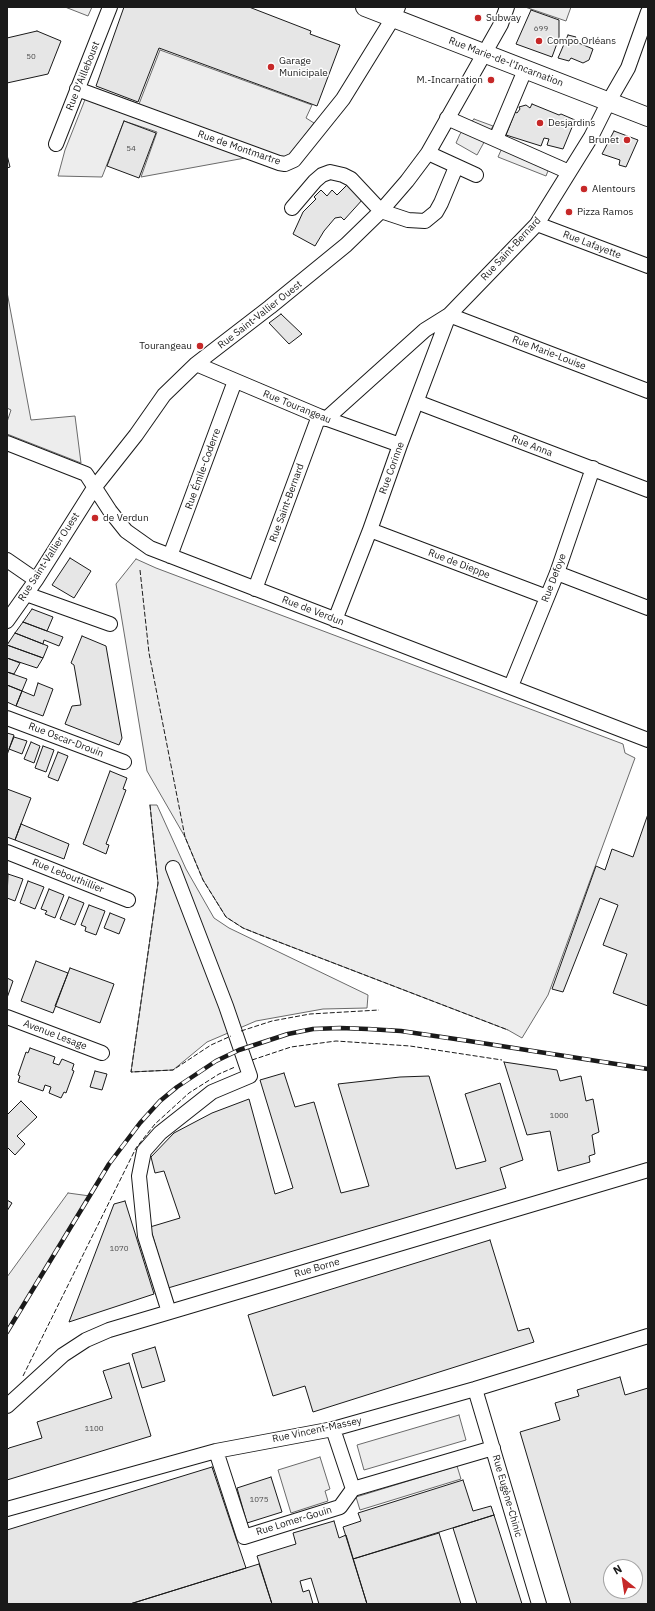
<!DOCTYPE html>
<meta charset="utf-8">
<style>
body{margin:0}
#map{position:relative;width:655px;height:1611px;overflow:hidden;background:#fff;font-family:"IBM Plex Sans",sans-serif}
canvas{display:block}
.frame{position:absolute;inset:0;border:8px solid #1a1a1a;pointer-events:none}
.north{position:absolute;left:603px;top:1559px;width:40px;height:40px;box-sizing:border-box;background:#fff;border:1px solid #a3a3a3;border-radius:50%;rotate:330deg;font-size:11px;font-weight:700;line-height:16px;text-align:center;color:#1a1a1a}
.north::after{content:'';display:block;margin:auto;width:14px;height:18px;background:#c62828;clip-path:polygon(50% 0,100% 100%,50% 72%,0 100%)}
</style>
<div id="map">
<canvas width="655" height="1611"></canvas>
<div class="frame"></div>
<div class="north">N</div>
</div>
<script>
const context = document.querySelector('canvas').getContext('2d');
context.lineJoin = 'round';
function fillPath(path, color) { context.fillStyle = color; context.fill(path, 'evenodd'); }
const toPath = rows => new Path2D(rows.map(r => 'M' + r).join(''));
function stroke(path, color, width, dash) { context.strokeStyle = color; context.lineWidth = width; context.lineCap = dash ? 'butt' : 'round'; context.setLineDash(dash || []); context.stroke(path); }
function drawText(font, color, halo, rows, align = 'center') {
  context.font = font + ' "IBM Plex Sans",sans-serif'; context.lineWidth = 3; context.setLineDash([]); context.textBaseline = 'middle'; context.strokeStyle = halo; context.fillStyle = color; for (const [text, x, y, turn = 0] of rows) {
    context.save(); context.translate(x, y); context.rotate((+turn || 0) * Math.PI / 180); context.textAlign = isNaN(turn) ? turn : align; if (halo) context.strokeText(text, 0, 0); context.fillText(text, 0, 0); context.restore();
  }
}
const built = toPath([
 [65,7,92,7,88,16,65,7],
 [525,7,571,7,566,21,525,7],
 [160,50,312,105,306,118,314,123,287,158,267,154,141,177,157,132,124,121,102,177,58,176,65,150,90,87,139,104,160,50],
 [474,119,493,126,477,155,456,143,460,134,474,119],
 [506,139,553,158,546,176,498,157,506,139],
 [7,292,31,420,75,416,81,463,7,434,7,422,11,410,7,408,7,292],
 [136,559,156,568,623,744,625,753,635,758,548,995,522,1038,508,1030,258,934,243,928,226,917,203,880,185,837,147,771,116,584,136,559],
 [150,805,157,805,186,869,214,918,229,928,368,995,367,1008,323,1009,256,1021,207,1042,173,1070,131,1072,158,883,150,805],
 [68,1193,90,1196,7,1329,7,1277,68,1193],
 [459,1415,466,1440,364,1470,357,1445,459,1415],
 [320,1457,330,1489,325,1491,328,1501,291,1513,278,1470,320,1457],
 [457,1466,461,1479,360,1510,356,1497,457,1466]
]);
fillPath(built, '#ededed');
stroke(built, '#6a6a6a', 1);
const building = toPath([
 [124,7,249,7,311,31,310,34,340,45,317,106,159,48,138,102,96,86,124,7],
 [531,10,559,20,559,38,552,57,516,44,531,10],
 [37,31,61,41,48,74,7,83,7,38,37,31],
 [568,35,576,37,574,41,593,49,589,60,583,63,571,58,569,61,558,58,568,35],
 [532,104,559,115,561,114,575,120,563,149,547,145,549,139,544,138,541,146,506,135,515,112,517,113,520,109,519,107,526,105,530,108,532,104],
 [124,121,156,133,139,178,107,166,124,121],
 [614,131,638,140,626,167,619,165,620,160,602,154,614,131],
 [7,155,10,167,7,168,7,155],
 [348,184,363,199,344,220,341,217,335,218,324,231,315,246,293,234,303,212,316,199,314,197,321,190,327,196,332,190,337,195,348,184],
 [281,314,302,334,289,344,269,323,281,314],
 [70,558,91,571,74,598,52,585,70,558],
 [32,609,53,617,47,631,23,622,32,609],
 [23,622,63,637,59,646,44,640,43,644,15,633,23,622],
 [15,633,48,646,43,658,7,645,15,633],
 [82,636,106,646,122,738,119,745,65,724,72,706,81,705,74,665,71,663,82,636],
 [7,645,43,658,37,668,7,658,7,645],
 [7,658,20,663,14,674,7,672,7,658],
 [7,672,27,679,22,691,7,685,7,672],
 [38,683,53,689,43,716,16,706,22,691,34,696,38,683],
 [7,685,22,691,16,706,7,702,7,685],
 [7,733,14,735,7,755,7,733],
 [14,737,27,741,22,754,9,749,14,737],
 [31,742,40,746,34,763,24,759,31,742],
 [43,746,54,750,46,772,35,768,43,746],
 [58,752,68,756,58,781,48,777,58,752],
 [110,771,127,778,123,789,126,790,106,844,109,845,106,854,83,844,110,771],
 [7,789,31,798,15,840,7,837,7,789],
 [648,814,648,1006,613,993,627,954,603,945,618,905,600,898,563,992,552,989,596,866,605,870,612,849,633,857,648,814],
 [21,824,69,844,64,859,15,840,21,824],
 [8,874,23,879,15,901,7,898,8,874],
 [28,881,44,887,35,909,20,903,28,881],
 [49,889,64,895,55,918,45,914,47,911,41,909,49,889],
 [69,897,84,903,75,925,60,919,69,897],
 [89,905,105,911,96,935,85,931,86,927,81,925,89,905],
 [110,913,125,919,119,934,104,928,110,913],
 [36,961,68,973,53,1013,21,1001,36,961],
 [70,968,114,984,100,1023,55,1006,70,968],
 [7,978,13,981,7,998,7,978],
 [30,1048,55,1057,53,1063,59,1065,62,1059,74,1064,72,1070,74,1071,66,1093,64,1092,61,1098,49,1093,51,1087,45,1085,43,1091,18,1082,20,1076,18,1075,26,1052,28,1053,30,1048],
 [504,1062,557,1070,560,1081,581,1076,586,1101,593,1099,599,1132,592,1135,595,1154,589,1156,590,1162,558,1171,550,1131,527,1135,504,1062],
 [95,1071,107,1074,102,1090,90,1087,95,1071],
 [284,1073,295,1107,314,1102,341,1193,369,1186,338,1084,400,1077,429,1076,456,1169,486,1161,465,1094,500,1083,523,1160,500,1168,506,1188,168,1288,150,1227,180,1218,164,1171,155,1173,151,1157,174,1133,212,1113,249,1099,275,1194,293,1188,260,1080,284,1073],
 [21,1101,37,1117,17,1136,25,1144,15,1155,7,1147,7,1115,21,1101],
 [7,1200,12,1203,7,1211,7,1200],
 [125,1201,154,1294,69,1322,114,1204,125,1201],
 [490,1240,518,1331,529,1328,534,1342,313,1412,305,1386,273,1396,248,1315,490,1240],
 [155,1347,165,1381,142,1388,132,1354,155,1347],
 [129,1363,151,1436,7,1480,7,1450,9,1448,42,1438,37,1422,112,1398,103,1371,129,1363],
 [620,1377,625,1395,648,1388,648,1604,571,1604,520,1432,560,1420,555,1403,579,1396,577,1390,620,1377],
 [611,1567,635,1567,635,1591,611,1591,611,1567],
 [212,1467,246,1568,130,1604,7,1604,7,1530,212,1467],
 [271,1477,282,1512,247,1523,237,1488,271,1477],
 [463,1480,473,1511,491,1506,494,1515,353,1559,343,1527,361,1521,358,1513,463,1480],
 [494,1515,522,1604,477,1604,453,1528,494,1515],
 [334,1521,339,1538,346,1535,367,1604,319,1604,311,1578,300,1581,303,1592,309,1590,313,1604,272,1604,257,1556,296,1544,293,1533,334,1521],
 [439,1533,461,1604,367,1604,353,1559,439,1533],
 [259,1564,272,1604,130,1604,246,1568,259,1564]
]);
fillPath(building, '#e6e6e6');
stroke(building, '#1a1a1a', 1);
const minor = toPath([
 [77,89,279,163,285,164,294,160,343,99,393,18,398,7],
 [447,118,569,172],
 [496,139,525,70],
 [56,144,110,7],
 [428,153,476,175],
 [292,208,315,181,322,175,330,172,343,175,351,179,381,211,408,220,425,221,436,212,441,203,456,167],
 [537,224,648,266],
 [449,315,648,391],
 [196,364,319,416,400,445],
 [417,402,648,490],
 [326,419,425,330,449,315,537,224,591,137,609,101,628,68,648,12],
 [7,443,86,474,110,511,126,531,150,548,648,740],
 [370,530,547,597],
 [170,556,235,381],
 [7,560,36,580],
 [557,573,648,608],
 [255,589,319,416],
 [26,594,110,624],
 [335,620,370,530,400,445,449,315],
 [7,621,36,580,94,488,136,435,164,395,196,364,270,307,346,245,381,211,407,181,428,153,501,24,507,7],
 [511,686,557,573,593,468],
 [7,718,124,762],
 [7,852,128,900],
 [7,1017,102,1053],
 [169,1312,145,1236,139,1176,144,1151,160,1133,212,1092,250,1076,226,1006,173,868],
 [475,1389,539,1604],
 [7,1406,63,1355,86,1340,109,1330,648,1170],
 [333,1429,353,1489],
 [216,1451,244,1537,340,1507,353,1489,493,1448],
 [7,1509,216,1451,333,1429,475,1389,648,1336]
]);
const major = toPath([
 [365,7,648,117]
]);
stroke(minor, '#1a1a1a', 16);
stroke(major, '#1a1a1a', 20);
stroke(minor, '#fff', 14);
stroke(major, '#fff', 18);
const rail = toPath([
 [7,1332,109,1164,140,1123,160,1101,177,1087,216,1061,239,1050,288,1034,313,1029,340,1028,368,1029,401,1031,469,1041,648,1069]
]);
stroke(rail, '#1a1a1a', 4.5);
stroke(rail, '#fff', 3, [9]);
stroke(toPath([
 [140,570,149,653,185,837,203,880,226,917,243,928,258,934,508,1030],
 [150,805,158,883,131,1072,173,1070,211,1045,231,1036],
 [241,1031,272,1021,310,1014,379,1010],
 [252,1060,291,1047,336,1041,410,1046,502,1060],
 [23,1376,136,1148,155,1124,189,1093,219,1074,235,1067]
]), '#1a1a1a', 1, [5, 2]);
for (const [x, y, r, color] of [
 [478,18,4,"#c62828"],
 [539,41,4,"#c62828"],
 [271,67,4,"#c62828"],
 [491,80,4,"#c62828"],
 [540,123,4,"#c62828"],
 [627,140,4,"#c62828"],
 [584,189,4,"#c62828"],
 [569,212,4,"#c62828"],
 [200,346,4,"#c62828"],
 [95,518,4,"#c62828"]
]) { const dot = new Path2D(); dot.arc(x, y, r, 0, 2 * Math.PI); context.fillStyle = color; context.fill(dot); stroke(dot, '#fff', 1.5); }
drawText('8px', '#4d4d4d', null, [
 ["699",541,29],
 ["50",31,57],
 ["54",131,149],
 ["1000",559,1116],
 ["1070",119,1249],
 ["1100",94,1429],
 ["1075",259,1500]
]);
drawText('10px', '#1a1a1a', '#fff', [
 ["Subway",486,18],
 ["Compo Orléans",547,41],
 ["Garage",279,61],
 ["Municipale",279,73],
 ["M.-Incarnation",483,80,"right"],
 ["Desjardins",548,123],
 ["Brunet",619,140,"right"],
 ["Alentours",592,189],
 ["Pizza Ramos",577,212],
 ["Tourangeau",192,346,"right"],
 ["de Verdun",103,518]
], 'left');
drawText('10px', '#1a1a1a', '#fff', [
 ["Rue Marie-de-l'Incarnation",506,62,21],
 ["Rue D'Ailleboust",83,76,-68],
 ["Rue de Montmartre",239,148,19],
 ["Rue Lafayette",592,245,21],
 ["Rue Saint-Bernard",511,249,-47],
 ["Rue Saint-Vallier Ouest",260,315,-38],
 ["Rue Marie-Louise",549,353,21],
 ["Rue Tourangeau",297,407,22],
 ["Rue Anna",532,446,21],
 ["Rue Corinne",392,468,-70],
 ["Rue Émile-Coderre",203,469,-70],
 ["Rue Saint-Bernard",287,503,-70],
 ["Rue Saint-Vallier Ouest",49,557,-57],
 ["Rue de Dieppe",459,564,21],
 ["Rue Defoye",554,578,-69],
 ["Rue de Verdun",313,611,21],
 ["Rue Oscar-Drouin",66,740,21],
 ["Rue Lebouthillier",68,876,22],
 ["Avenue Lesage",55,1035,21],
 ["Rue Borne",317,1268,-16],
 ["Rue Vincent-Massey",317,1430,-12],
 ["Rue Eugène-Chinic",507,1496,74],
 ["Rue Lomer-Gouin",294,1521,-17]
]);
</script>
